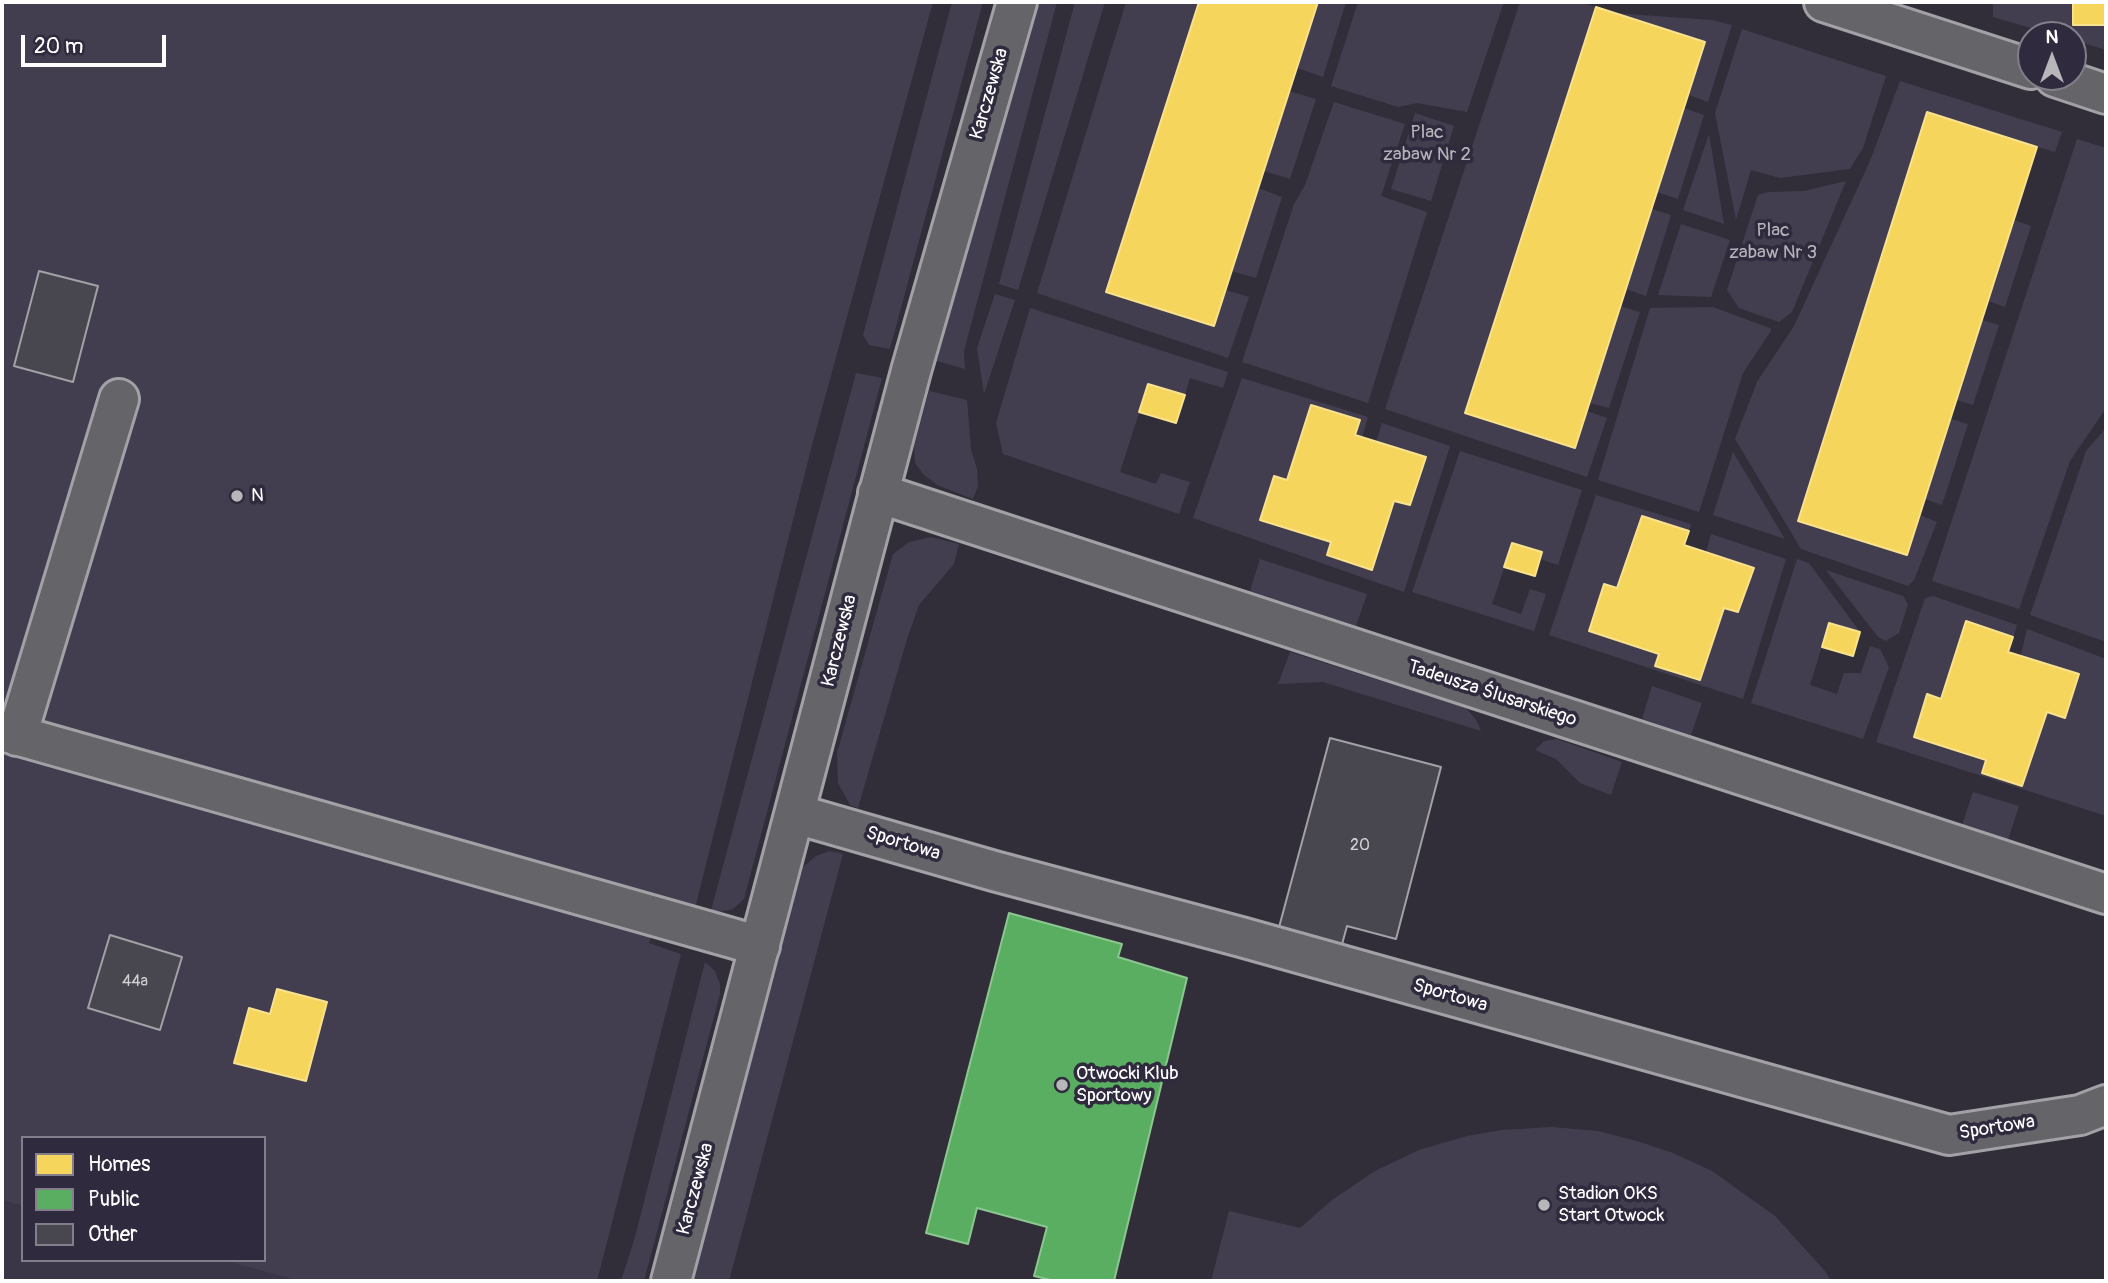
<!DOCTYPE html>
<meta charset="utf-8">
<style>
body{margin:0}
#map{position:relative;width:2108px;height:1283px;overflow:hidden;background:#312e39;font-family:Pangolin,sans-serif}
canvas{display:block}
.frame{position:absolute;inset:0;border:4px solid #fff;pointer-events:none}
.legend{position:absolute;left:21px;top:1136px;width:245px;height:126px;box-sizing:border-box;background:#2f2a3d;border:2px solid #827f8b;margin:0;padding:9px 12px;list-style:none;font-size:21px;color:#fff}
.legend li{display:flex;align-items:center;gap:14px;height:35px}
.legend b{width:35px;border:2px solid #827f8b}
.north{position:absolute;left:2017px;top:21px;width:70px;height:70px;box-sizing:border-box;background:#2f2a3d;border:2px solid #827f8b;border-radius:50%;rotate:0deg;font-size:19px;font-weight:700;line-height:28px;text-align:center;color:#fff}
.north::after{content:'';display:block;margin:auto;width:24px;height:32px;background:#b7b6ba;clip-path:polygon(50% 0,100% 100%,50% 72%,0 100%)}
.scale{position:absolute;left:21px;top:35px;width:145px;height:32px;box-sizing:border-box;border:4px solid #fff;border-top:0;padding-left:9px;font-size:21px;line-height:24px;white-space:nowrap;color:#fff;-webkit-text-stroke:5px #2f2a3d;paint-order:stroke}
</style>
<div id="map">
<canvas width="2108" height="1283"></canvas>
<div class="frame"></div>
<ul class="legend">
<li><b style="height:19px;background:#f6d55c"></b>Homes</li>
<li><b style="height:19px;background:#5aae61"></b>Public</li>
<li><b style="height:19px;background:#48464e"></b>Other</li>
</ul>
<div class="north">N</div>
<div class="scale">20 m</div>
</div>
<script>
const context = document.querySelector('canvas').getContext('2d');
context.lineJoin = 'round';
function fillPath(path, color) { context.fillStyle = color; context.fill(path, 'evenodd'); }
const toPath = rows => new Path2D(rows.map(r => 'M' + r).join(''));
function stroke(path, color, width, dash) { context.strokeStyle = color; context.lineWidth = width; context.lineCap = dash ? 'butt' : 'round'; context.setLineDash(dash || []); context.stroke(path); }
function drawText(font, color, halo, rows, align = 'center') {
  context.font = font + ' Pangolin,sans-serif'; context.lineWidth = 7; context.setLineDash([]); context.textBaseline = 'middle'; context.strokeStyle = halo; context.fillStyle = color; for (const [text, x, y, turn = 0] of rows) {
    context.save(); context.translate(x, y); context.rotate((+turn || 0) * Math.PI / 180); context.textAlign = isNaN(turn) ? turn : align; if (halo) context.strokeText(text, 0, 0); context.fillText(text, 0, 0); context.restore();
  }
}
fillPath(toPath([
 [2,1200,23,1206,23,1260,223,1260,299,1281,2,1281]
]), '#3b3647');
fillPath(toPath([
 [2,2,933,2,812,445,695,908,663,900,649,943,681,954,597,1281,299,1281,223,1260,264,1260,264,1138,23,1138,23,1206,2,1200],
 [952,2,983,2,890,349,869,345,863,335],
 [1035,2,1057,2,964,351,965,369,937,361],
 [1075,2,1105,2,1018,290,999,284],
 [1126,2,1199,2,1106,291,1213,326,1226,290,1249,297,1228,358,1037,293],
 [1318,2,1346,2,1323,77,1297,68],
 [1358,2,1504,2,1467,112,1417,103,1398,107,1331,86],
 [1520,2,1579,2,1596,7,1465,413,1574,448,1587,411,1607,418,1587,477,1385,409],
 [1993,2,2073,2,2073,25,2106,25,2106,50,2073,40,2073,35,2055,35,1993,17],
 [1613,13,1712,20,1732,25,1708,102,1689,95,1705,42],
 [1742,29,1886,76,1863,148,1850,169,1780,178,1751,170,1736,220,1715,113],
 [1900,81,2062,132,2055,152,1927,113,1798,520,1907,555,1920,515,1937,522,1914,580,1908,586,1801,549,1735,439,1757,382,1794,326,1870,161],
 [1289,91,1316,99,1290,179,1264,171],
 [1334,102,1405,124,1381,196,1427,212,1368,403,1242,362,1294,204,1305,185],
 [1684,108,1704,115,1678,199,1657,192],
 [1415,113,1454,126,1431,201,1391,189],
 [1709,134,1724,224,1683,210],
 [2077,139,2106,148,2106,408,2070,461,2019,609,1932,581],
 [1846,181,1792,312,1779,322,1739,308,1727,290,1758,195,1768,192,1804,191],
 [1258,188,1282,197,1256,278,1231,271],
 [1652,209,1671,215,1646,296,1626,289],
 [2014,220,2031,226,2005,307,1988,301],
 [1681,224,1730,240,1711,297,1658,295],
 [995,294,1015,300,984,394,977,348],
 [1620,306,1640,312,1609,408,1590,403],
 [1713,307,1772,329,1743,373,1699,512,1598,480,1650,308],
 [1030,308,1228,372,1223,388,1190,378,1185,395,1148,385,1120,472,1156,484,1161,473,1190,482,1179,514,1003,454,996,423],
 [1982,320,1999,325,1973,405,1957,400],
 [856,373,882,378,744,899,733,909,710,914],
 [1242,378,1368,417,1362,437,1355,435,1360,421,1311,405,1287,480,1274,476,1261,520,1331,542,1328,556,1372,570,1394,501,1410,505,1425,457,1376,442,1382,423,1450,446,1404,592,1193,518],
 [929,391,967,400,971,449,977,469,978,486,973,499,937,485,923,474,915,463,914,447],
 [1951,419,1968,424,1942,505,1925,499],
 [2106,428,2106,642,2030,615,2086,451],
 [1460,451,1582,490,1558,565,1540,559,1542,552,1512,544,1492,604,1521,614,1530,589,1546,594,1534,631,1412,592],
 [1733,452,1785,539,1713,515],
 [1596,495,1691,524,1689,531,1642,516,1617,588,1604,585,1589,631,1659,654,1700,680,1724,608,1738,612,1753,568,1706,552,1711,534,1786,559,1743,699,1549,635],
 [931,537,959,544,954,564,919,605,907,639,858,808,850,805,838,783,837,753,893,554,909,542],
 [1260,559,1367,594,1356,626,1250,591],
 [1797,559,1809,563,1860,632,1829,623,1810,685,1837,694,1844,673,1861,673,1870,646,1880,649,1889,667,1863,739,1751,703],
 [1826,570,1903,596,1908,604,1899,633,1886,641,1878,637],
 [1933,596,2017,625,2009,652,2021,655,2027,629,2106,659,2106,816,1876,742,1925,598],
 [1290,652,1466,708,1477,721,1481,731,1323,682,1278,684],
 [1652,686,1702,703,1691,735,1642,719],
 [1557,739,1622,762,1611,795,1580,783,1556,759,1535,750,1544,741],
 [1973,792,2019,806,2008,840,1962,825],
 [830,851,843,854,729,1281,693,1281,803,867,816,856],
 [705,962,715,971,720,984,720,994,644,1281,621,1281,635,1237],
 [1552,1127,1598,1131,1637,1141,1673,1153,1712,1171,1775,1216,1825,1271,1831,1281,1211,1281,1229,1211,1300,1228,1332,1200,1375,1171,1419,1150,1467,1136,1502,1130]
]), '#433e4f');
const homes = toPath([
 [1199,2,1318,2,1214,326,1106,292,1199,2],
 [2073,2,2106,2,2106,25,2073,25,2073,2],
 [1596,7,1705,42,1575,448,1465,413,1596,7],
 [1927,112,2037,147,1907,555,1798,521,1927,112],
 [1148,384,1185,395,1176,423,1139,412,1148,384],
 [1311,405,1360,420,1355,435,1426,457,1410,505,1394,501,1372,570,1327,555,1331,542,1260,520,1274,476,1287,480,1311,405],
 [1642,516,1689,531,1684,545,1754,568,1738,612,1724,608,1700,680,1655,666,1659,654,1589,631,1604,584,1617,588,1642,516],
 [1512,543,1542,552,1535,576,1504,567,1512,543],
 [1966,621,2013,637,2008,652,2079,674,2065,718,2047,712,2022,786,1982,773,1986,760,1914,737,1927,694,1941,699,1966,621],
 [1829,623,1860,632,1853,656,1822,647,1829,623],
 [277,989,327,1002,306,1081,234,1063,249,1008,270,1014,277,989]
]);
fillPath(homes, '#f6d55c');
stroke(homes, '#f9e28d', 2);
const public = toPath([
 [1009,913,1122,944,1118,957,1187,978,1114,1281,1055,1281,1034,1276,1047,1227,977,1208,968,1244,926,1233,1009,913]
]);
fillPath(public, '#5aae61');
stroke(public, '#8cc690', 2);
const building = toPath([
 [39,271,98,286,73,382,14,366,39,271],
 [1330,738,1441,767,1396,939,1347,926,1341,948,1278,931,1330,738],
 [110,935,182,957,160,1030,88,1008,110,935]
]);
fillPath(building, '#48464e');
stroke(building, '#a2a1a6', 2);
const minor = toPath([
 [1824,2,2031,69],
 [2055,77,2106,94],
 [878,493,2106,894],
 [2,731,760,946],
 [17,736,119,399],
 [796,814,994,871,1241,937,1949,1135,2080,1115,2106,1105]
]);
const major = toPath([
 [671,1281,911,371,1017,2]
]);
stroke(minor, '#a2a1a6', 44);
stroke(major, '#a2a1a6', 44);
stroke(minor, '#656469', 38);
stroke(major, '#656469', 38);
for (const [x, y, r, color] of [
 [237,496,7,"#b7b6ba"],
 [1062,1085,7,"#b7b6ba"],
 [1544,1205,7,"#b7b6ba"]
]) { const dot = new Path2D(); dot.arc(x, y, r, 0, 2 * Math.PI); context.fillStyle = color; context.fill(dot); stroke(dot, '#2f2a3d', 2.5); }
drawText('16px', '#d1d1d3', null, [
 ["20",1360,846],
 ["44a",135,982]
]);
drawText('19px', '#fff', '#2f2a3d', [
 ["Karczewska",990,94,-74],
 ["Karczewska",840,641,-76],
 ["Tadeusza Ślusarskiego",1492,694,18],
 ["Sportowa",903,844,17],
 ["Sportowa",1450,996,16],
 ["Sportowa",1997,1128,-9],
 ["Karczewska",696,1189,-75]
]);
drawText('19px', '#b5b3ba', '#2f2a3d', [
 ["Plac",1427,133],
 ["zabaw Nr 2",1427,155],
 ["Plac",1773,231],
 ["zabaw Nr 3",1773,253]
]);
drawText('19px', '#fff', '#2f2a3d', [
 ["N",251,496],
 ["Otwocki Klub",1076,1074],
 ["Sportowy",1076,1096],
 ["Stadion OKS",1558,1194],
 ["Start Otwock",1558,1216]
], 'left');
</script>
